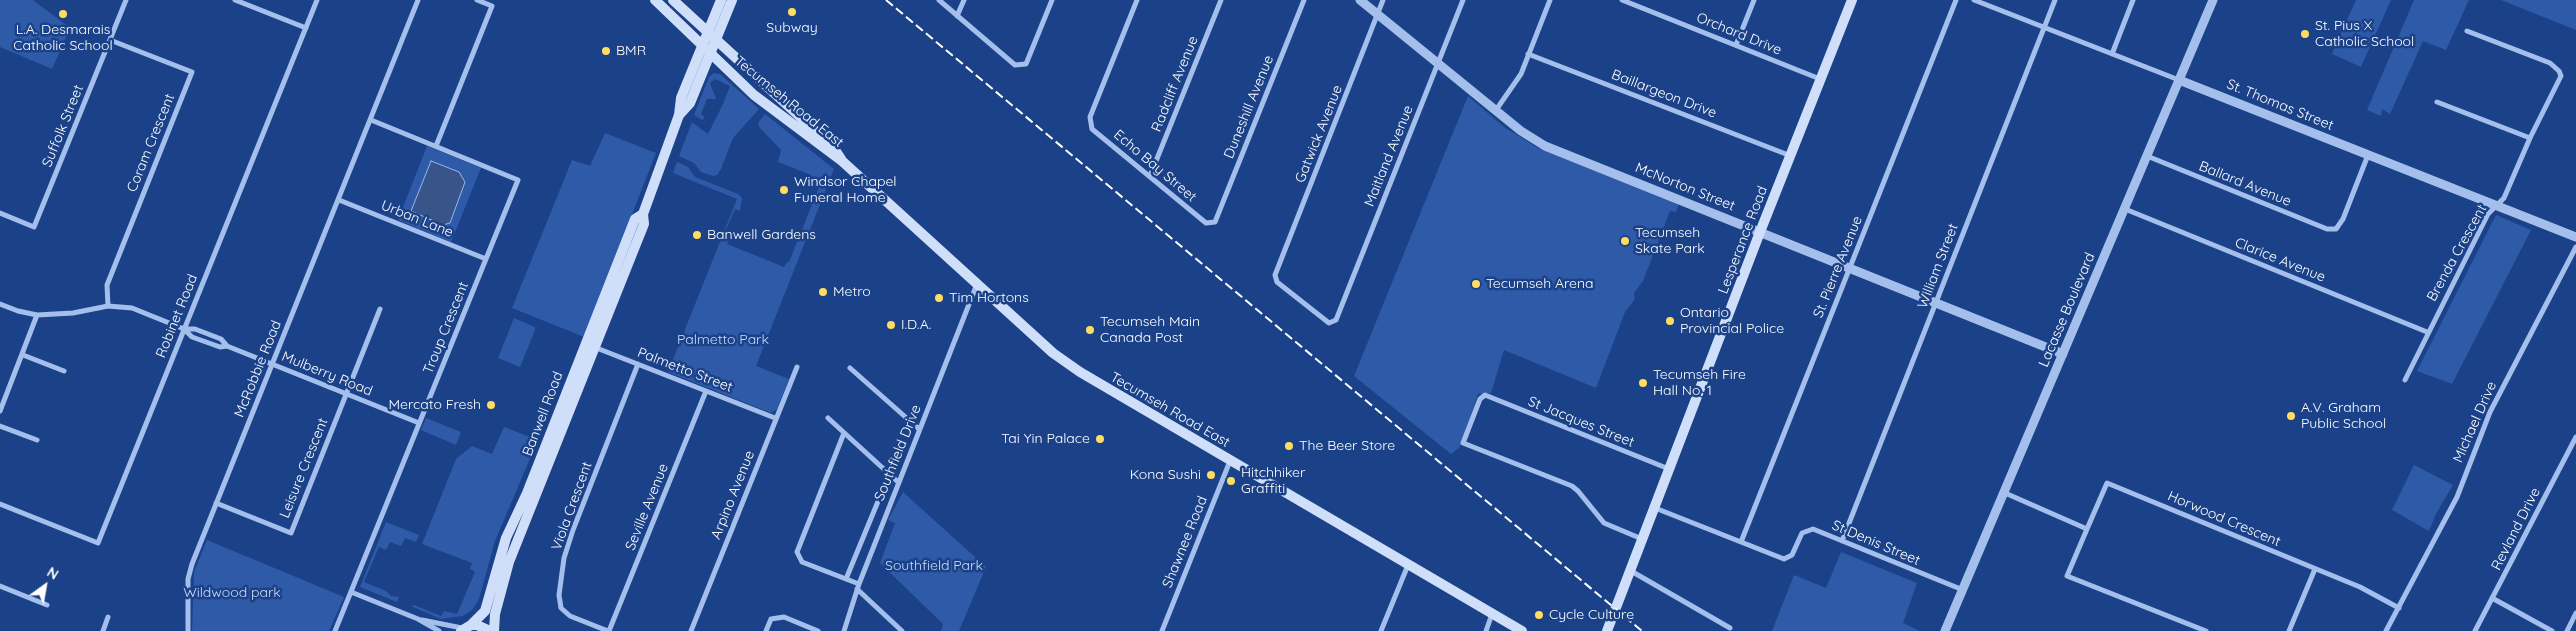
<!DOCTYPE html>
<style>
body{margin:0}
#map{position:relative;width:2576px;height:631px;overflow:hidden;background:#1b4289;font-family:Quicksand,sans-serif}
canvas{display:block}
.north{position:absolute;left:20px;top:561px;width:50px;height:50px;-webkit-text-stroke:4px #1b4289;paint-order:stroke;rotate:32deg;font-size:14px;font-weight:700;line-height:20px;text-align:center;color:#fff}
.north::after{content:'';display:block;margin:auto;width:18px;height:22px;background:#fff;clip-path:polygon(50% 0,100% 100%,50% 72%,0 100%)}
</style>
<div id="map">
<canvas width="2576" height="631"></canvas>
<div class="north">N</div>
</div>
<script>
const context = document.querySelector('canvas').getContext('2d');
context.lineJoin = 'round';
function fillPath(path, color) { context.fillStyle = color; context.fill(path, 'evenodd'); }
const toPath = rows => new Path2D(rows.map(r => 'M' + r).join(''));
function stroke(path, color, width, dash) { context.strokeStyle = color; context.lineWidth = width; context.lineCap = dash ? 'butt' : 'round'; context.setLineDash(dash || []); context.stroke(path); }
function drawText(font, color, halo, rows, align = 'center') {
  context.font = font + ' Quicksand,sans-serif'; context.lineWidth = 5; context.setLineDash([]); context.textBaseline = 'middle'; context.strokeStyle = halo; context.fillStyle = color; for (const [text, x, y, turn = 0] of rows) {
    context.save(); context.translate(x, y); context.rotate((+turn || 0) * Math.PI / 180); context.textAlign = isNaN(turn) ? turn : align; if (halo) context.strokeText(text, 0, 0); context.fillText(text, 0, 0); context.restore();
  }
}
fillPath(toPath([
 [0,0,33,0,70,28,52,69,0,47],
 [2356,0,2391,0,2361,67,2332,54],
 [2414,0,2469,0,2446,50,2423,41,2390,114,2382,109,2381,116,2367,110],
 [2501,0,2576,0,2576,30],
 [714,73,720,74,759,109,733,138,721,169,717,175,713,176,701,172,694,163,679,156,692,122,708,134,723,104,730,86,715,79,710,83,716,99,707,99,701,114,705,117,702,120,694,115,709,77],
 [1468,96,1504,127,1538,148,1679,203,1676,212,1670,211,1643,281,1634,293,1635,299,1625,312,1596,388,1504,350,1491,393,1478,394,1460,447,1451,454,1354,376],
 [765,114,834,169,756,366,789,379,777,409,771,413,668,372,737,199,673,173,677,162,688,167,695,177,738,194,742,198,740,211,735,209,723,236,729,239,727,244,784,267,787,262,789,262,821,182,811,177,811,175,778,162,781,150,759,127,758,123],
 [605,133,656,153,584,337,512,308,572,160,590,166],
 [427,146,481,168,451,242,398,220],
 [2496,215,2531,230,2452,384,2417,371],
 [514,318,535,327,535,330,520,367,498,358],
 [426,418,461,432,456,445,421,430],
 [504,427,535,439,537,442,495,541,479,599,472,610,463,616,441,619,411,606,414,605,441,616,444,611,457,614,475,572,470,569,472,563,422,544,456,459,472,446,492,454],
 [2414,465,2453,485,2436,514,2429,531,2392,510],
 [903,492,986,567,959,631,941,631,943,624,880,563,895,523,888,520],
 [386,522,419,535,416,542,405,538,401,546,390,542,386,550,379,547,364,582,386,591,391,596,399,597,397,602,360,587],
 [207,540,344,597,329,631,192,631,194,572],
 [1841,552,1917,583,1903,623,1920,631,1772,631,1794,575,1826,588]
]), '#2e5aa7');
const water = toPath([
 [431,161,459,172,465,182,450,223,443,225,411,211,431,161]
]);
fillPath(water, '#385489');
stroke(water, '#97b8ef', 1);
stroke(toPath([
 [235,0,306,28],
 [939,0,1015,65,1026,64,1052,0],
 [1137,0,1090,117,1092,129,1206,223,1215,222,1304,0],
 [1383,0,1275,275,1277,282,1329,323,1336,320,1463,0],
 [1622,0,1820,79],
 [1974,0,2179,80],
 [957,16,964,0],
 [1736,45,1754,0],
 [1528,54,1791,156],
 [2112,54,2133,0],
 [2437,102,2530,138],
 [1496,110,1521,74,1550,0],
 [436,146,492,6,477,0],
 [2147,156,2327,229,2336,229,2343,219,2368,155],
 [1150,176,1221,0],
 [339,200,486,259],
 [2125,209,2427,332],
 [0,213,34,227,126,0],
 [0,304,18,311,37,315,73,313,108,306,132,308,184,329,192,337,220,347,227,346],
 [108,306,107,285,192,72,110,40],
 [184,329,195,329,221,339,227,346,419,423],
 [594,347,775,418],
 [23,355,64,371],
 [850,368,919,429],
 [2405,380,2488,214,2504,198,2530,138,2561,76,2559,71,2550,63,2467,31],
 [0,411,37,315],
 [828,418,898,482],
 [0,426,37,440],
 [844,433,797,552,802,562,859,584],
 [2005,493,2087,529,2107,483,2360,587,2399,608],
 [216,503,291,533,380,309],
 [0,504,98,543,317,0],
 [1655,508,1784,559,1792,555,1802,533,1813,529,1963,590],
 [2087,529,2067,576,2206,631],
 [1642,539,1604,523,1578,491,1572,486,1463,443,1480,399,1485,395,1669,469],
 [1842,541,2055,0],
 [1741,542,1956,0],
 [1631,571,1730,628],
 [846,579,879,499],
 [0,586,47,605],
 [857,589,902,631],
 [351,592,418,619,439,631],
 [2492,598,2552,631],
 [422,620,462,628],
 [103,631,108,617],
 [188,631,188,579,192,564,418,0],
 [335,631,518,180,371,120],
 [608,631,570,616,561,608,559,595,564,558,573,530,638,364],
 [609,631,706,391],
 [691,631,797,367],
 [766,631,771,619,784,617,818,631],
 [844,631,859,584,977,284],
 [1162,631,1230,461],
 [1381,631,1408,565],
 [1486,631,1492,614],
 [2289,631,2315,569],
 [2386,631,2457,497,2490,412,2576,247],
 [2475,631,2576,437],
 [2567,631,2576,613]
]), '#a4bfec', 5);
stroke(toPath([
 [1360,0,1521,131,1545,146,2063,354],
 [2179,80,2576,237],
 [1945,631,2213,0]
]), '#a4bfec', 9);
stroke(toPath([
 [655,0,754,95,842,161,1053,353,1080,372,1522,631],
 [673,0,833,147,841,159],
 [679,115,690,103,732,0],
 [471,625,485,611,506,538,527,493,635,219,643,214],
 [461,631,471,625,477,625,490,631],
 [494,631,495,614,509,562,644,224,643,214,679,115,681,98,721,0],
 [1607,631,1760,232,1852,0]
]), '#d0dff9', 10);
stroke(toPath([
 [886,0,1642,631]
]), '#fff', 2, [9, 4]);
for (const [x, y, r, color] of [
 [792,12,5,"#fedd60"],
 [63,14,5,"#fedd60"],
 [2305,34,5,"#fedd60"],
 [606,51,5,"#fedd60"],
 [784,190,5,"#fedd60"],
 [697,235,5,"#fedd60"],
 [1625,241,5,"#fedd60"],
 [1476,284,5,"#fedd60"],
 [823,292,5,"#fedd60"],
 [939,298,5,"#fedd60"],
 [1670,321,5,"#fedd60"],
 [891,325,5,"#fedd60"],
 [1090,330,5,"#fedd60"],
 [1643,383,5,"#fedd60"],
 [491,405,5,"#fedd60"],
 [2291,416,5,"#fedd60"],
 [1100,439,5,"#fedd60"],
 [1289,446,5,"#fedd60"],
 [1211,475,5,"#fedd60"],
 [1231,481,5,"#fedd60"],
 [1539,615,5,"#fedd60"]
]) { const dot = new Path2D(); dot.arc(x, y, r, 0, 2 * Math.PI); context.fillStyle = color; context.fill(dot); stroke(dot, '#1b4289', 2); }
drawText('14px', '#fff', '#1b4289', [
 ["St. Pius X",2315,26],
 ["Catholic School",2315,42],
 ["Subway",792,28,"center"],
 ["L.A. Desmarais",63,30,"center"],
 ["Catholic School",63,46,"center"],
 ["BMR",616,51],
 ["Windsor Chapel",794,182],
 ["Funeral Home",794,198],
 ["Tecumseh",1635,233],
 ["Skate Park",1635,249],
 ["Banwell Gardens",707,235],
 ["Tecumseh Arena",1486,284],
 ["Metro",833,292],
 ["Tim Hortons",949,298],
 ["Ontario",1680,313],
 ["Provincial Police",1680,329],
 ["Tecumseh Main",1100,322],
 ["Canada Post",1100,338],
 ["I.D.A.",901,325],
 ["Tecumseh Fire",1653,375],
 ["Hall No. 1",1653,391],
 ["Mercato Fresh",481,405,"right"],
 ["A.V. Graham",2301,408],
 ["Public School",2301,424],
 ["Tai Yin Palace",1090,439,"right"],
 ["The Beer Store",1299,446],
 ["Hitchhiker",1241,473],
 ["Graffiti",1241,489],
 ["Kona Sushi",1201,475,"right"],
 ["Cycle Culture",1549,615]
], 'left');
drawText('14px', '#fff', '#1b4289', [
 ["Orchard Drive",1739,34,22],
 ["Radcliff Avenue",1175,84,-68],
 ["Baillargeon Drive",1664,94,21],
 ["Tecumseh Road East",789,102,39],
 ["St. Thomas Street",2280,105,22],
 ["Duneshill Avenue",1249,107,-68],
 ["Suffolk Street",63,126,-68],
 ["Gatwick Avenue",1319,134,-68],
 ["Coram Crescent",151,143,-68],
 ["Maitland Avenue",1389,156,-68],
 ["Echo Bay Street",1155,166,40],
 ["Ballard Avenue",2245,184,22],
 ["McNorton Street",1685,187,22],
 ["Urban Lane",417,219,22],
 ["Lesperance Road",1743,240,-69],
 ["Brenda Crescent",2457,253,-61],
 ["Clarice Avenue",2280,260,22],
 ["William Street",1938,266,-69],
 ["St. Pierre Avenue",1838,267,-68],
 ["Lacasse Boulevard",2067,310,-67],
 ["Robinet Road",177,316,-68],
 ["Troup Crescent",446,328,-68],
 ["McRobbie Road",258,369,-68],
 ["Palmetto Street",685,370,21],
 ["Mulberry Road",327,374,22],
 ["Tecumseh Road East",1170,410,30],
 ["Banwell Road",543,414,-69],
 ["St Jacques Street",1581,422,22],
 ["Michael Drive",2475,422,-66],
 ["Southfield Drive",898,453,-68],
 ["Leisure Crescent",304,468,-68],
 ["Arpino Avenue",733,495,-68],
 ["Viola Crescent",572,506,-70],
 ["Seville Avenue",647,507,-68],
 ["Horwood Crescent",2224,519,23],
 ["Revland Drive",2516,529,-63],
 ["Shawnee Road",1185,542,-68],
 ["St Denis Street",1876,543,23]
]);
drawText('14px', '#c9dbf9', '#1b4289', [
 ["Palmetto Park",723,340],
 ["Southfield Park",934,566],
 ["Wildwood park",232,593]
]);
</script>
